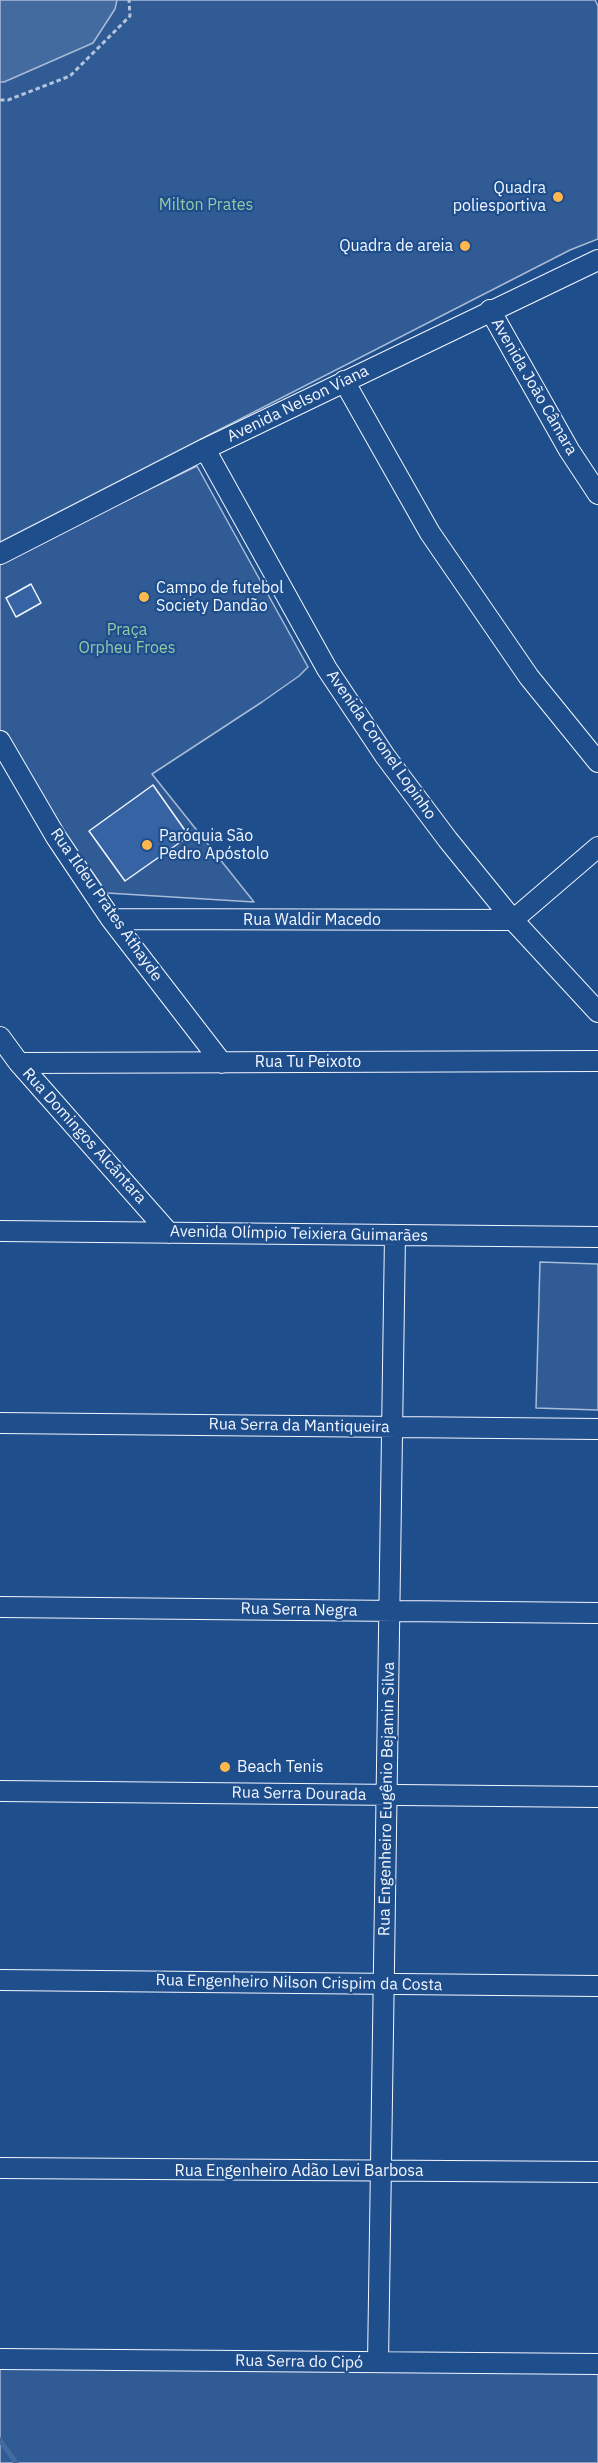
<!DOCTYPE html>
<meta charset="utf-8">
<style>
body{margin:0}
canvas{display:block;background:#1f4e8c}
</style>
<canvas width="598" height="2463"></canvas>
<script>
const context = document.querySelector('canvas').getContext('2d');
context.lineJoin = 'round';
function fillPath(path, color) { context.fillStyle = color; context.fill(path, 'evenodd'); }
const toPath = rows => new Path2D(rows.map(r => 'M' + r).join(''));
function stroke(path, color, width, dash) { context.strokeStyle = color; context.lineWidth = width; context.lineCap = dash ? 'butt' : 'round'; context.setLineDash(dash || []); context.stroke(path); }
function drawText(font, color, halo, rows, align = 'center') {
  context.font = font + ' "IBM Plex Sans",sans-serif'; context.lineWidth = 4.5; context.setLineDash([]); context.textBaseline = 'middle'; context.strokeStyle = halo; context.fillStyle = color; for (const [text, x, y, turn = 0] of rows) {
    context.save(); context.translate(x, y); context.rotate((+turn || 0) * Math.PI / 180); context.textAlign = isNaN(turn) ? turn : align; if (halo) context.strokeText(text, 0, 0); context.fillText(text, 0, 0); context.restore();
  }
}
const built = toPath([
 [0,0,595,0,598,6,598,239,570,250,0,542,0,0],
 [197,466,308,667,299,676,262,702,152,774,254,902,107,893,65,834,0,730,0,562,197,466],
 [540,1262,598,1264,598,1410,536,1408,540,1262],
 [0,2359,598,2364,598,2463,0,2463,0,2359]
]);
fillPath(built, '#305b95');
stroke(built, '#a8bbd7', 1.5);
const water = toPath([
 [0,0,117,0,115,9,93,43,4,82,0,82,0,0]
]);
fillPath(water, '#446ba0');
stroke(water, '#a8bbd7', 1.5);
stroke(toPath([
 [0,2440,16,2463]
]), '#446ba0', 5);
const building = toPath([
 [31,584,41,603,16,617,6,598,31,584],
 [153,785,189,836,125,881,89,831,153,785]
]);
fillPath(building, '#3563a3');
stroke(building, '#f2f6ff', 1.5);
const minor = toPath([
 [490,310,569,450,598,494],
 [344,381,430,533,529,677,598,762],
 [205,449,327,669,385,756,448,840,513,920,598,1012],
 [0,554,205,449,598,260],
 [0,741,56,837,111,919,222,1063],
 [111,919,513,920,598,847],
 [0,1037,19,1063,169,1233],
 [19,1063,598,1061],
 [0,1231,598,1237],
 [0,1423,598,1429],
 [0,1607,598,1613],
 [0,1791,598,1797],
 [0,1980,598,1986],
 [0,2168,598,2172],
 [0,2359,598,2364],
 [378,2362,395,1235]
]);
stroke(minor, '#f2f6ff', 22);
stroke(toPath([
 [0,100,8,100,70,76,130,16,129,0]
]), '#b3c4dc', 3, [4.5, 3]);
stroke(minor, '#1f4e8c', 20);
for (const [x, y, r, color] of [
 [558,197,6,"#ffb74d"],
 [465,246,6,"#ffb74d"],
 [144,597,6,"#ffb74d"],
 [147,845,6,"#ffb74d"],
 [225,1767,6,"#ffb74d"]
]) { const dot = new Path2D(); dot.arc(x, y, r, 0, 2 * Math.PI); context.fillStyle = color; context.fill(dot); stroke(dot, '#1f4e8c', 2); }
drawText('16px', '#f2f6ff', '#1f4e8c', [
 ["Quadra",546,188,"right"],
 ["poliesportiva",546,206,"right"],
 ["Quadra de areia",453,246,"right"],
 ["Campo de futebol",156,588],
 ["Society Dandão",156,606],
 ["Paróquia São",159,836],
 ["Pedro Apóstolo",159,854],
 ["Beach Tenis",237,1767]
], 'left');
drawText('16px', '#97c8a6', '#1f4e8c', [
 ["Milton Prates",206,205],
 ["Praça",127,630],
 ["Orpheu Froes",127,648]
]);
drawText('16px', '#f2f6ff', '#1f4e8c', [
 ["Avenida João Câmara",534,387,60],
 ["Avenida Nelson Viana",298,404,-26],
 ["Avenida Coronel Lopinho",381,745,55],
 ["Rua Ildeu Prates Athayde",106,905,55],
 ["Rua Waldir Macedo",312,920],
 ["Rua Tu Peixoto",308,1062],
 ["Rua Domingos Alcântara",84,1136,48],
 ["Avenida Olímpio Teixiera Guimarães",299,1234,1],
 ["Rua Serra da Mantiqueira",299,1426,1],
 ["Rua Serra Negra",299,1610,1],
 ["Rua Serra Dourada",299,1794,1],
 ["Rua Engenheiro Eugênio Bejamin Silva",387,1799,-89],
 ["Rua Engenheiro Nilson Crispim da Costa",299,1983,1],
 ["Rua Engenheiro Adão Levi Barbosa",299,2171],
 ["Rua Serra do Cipó",299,2362,1]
]);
</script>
